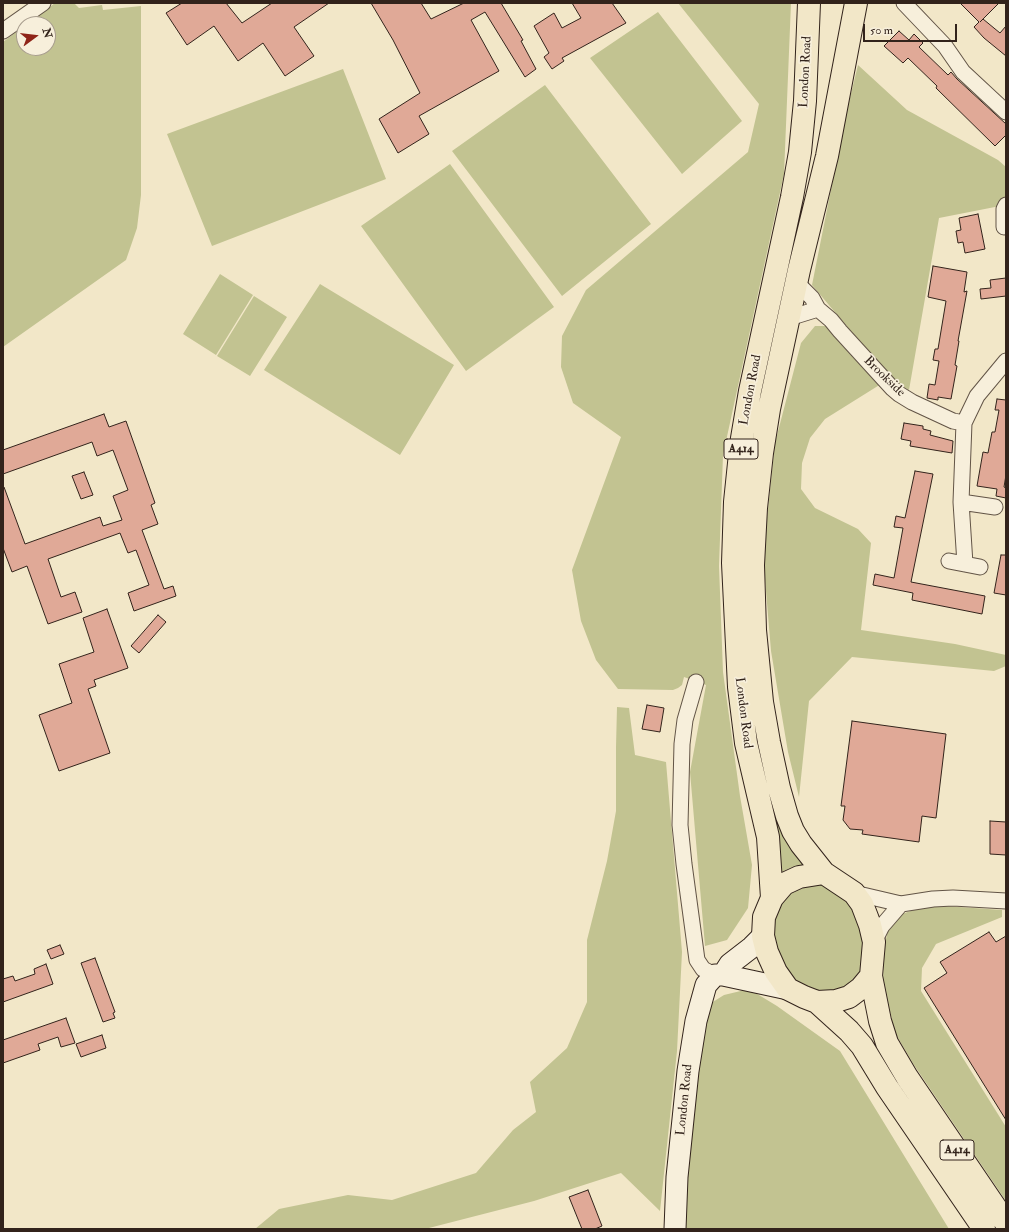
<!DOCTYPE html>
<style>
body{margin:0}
#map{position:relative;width:1009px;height:1232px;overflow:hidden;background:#f2e7c8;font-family:"IM FELL Double Pica",serif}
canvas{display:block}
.frame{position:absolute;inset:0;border:4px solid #32231b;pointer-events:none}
.north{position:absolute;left:16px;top:16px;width:40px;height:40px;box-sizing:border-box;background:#f7efdb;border:1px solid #a89d8e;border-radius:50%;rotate:75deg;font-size:11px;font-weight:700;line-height:16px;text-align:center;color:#32231b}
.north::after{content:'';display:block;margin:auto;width:14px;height:18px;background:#8f2418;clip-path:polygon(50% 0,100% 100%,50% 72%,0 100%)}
.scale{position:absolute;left:863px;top:24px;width:94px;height:18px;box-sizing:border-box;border:2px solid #32231b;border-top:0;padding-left:5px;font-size:12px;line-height:14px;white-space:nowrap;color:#32231b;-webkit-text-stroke:3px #f7efdb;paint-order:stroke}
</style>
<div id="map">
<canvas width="1009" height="1232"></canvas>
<div class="frame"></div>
<div class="north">N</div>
<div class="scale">50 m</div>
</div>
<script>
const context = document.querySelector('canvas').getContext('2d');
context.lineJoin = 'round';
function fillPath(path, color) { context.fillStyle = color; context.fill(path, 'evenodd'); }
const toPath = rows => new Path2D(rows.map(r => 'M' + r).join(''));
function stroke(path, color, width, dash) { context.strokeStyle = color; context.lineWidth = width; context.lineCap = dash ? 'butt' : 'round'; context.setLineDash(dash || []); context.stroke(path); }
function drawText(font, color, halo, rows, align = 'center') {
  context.font = font + ' "IM FELL Double Pica",serif'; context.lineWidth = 3.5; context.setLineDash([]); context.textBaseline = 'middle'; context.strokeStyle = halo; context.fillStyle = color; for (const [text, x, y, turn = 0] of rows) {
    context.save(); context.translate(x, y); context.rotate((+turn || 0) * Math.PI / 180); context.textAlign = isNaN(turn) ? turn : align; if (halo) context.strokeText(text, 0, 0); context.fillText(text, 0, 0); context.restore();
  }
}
fillPath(toPath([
 [55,3,74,3,79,8,102,5,103,10,141,6,141,195,137,228,126,260,3,347,3,42,24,26,24,48,48,48,48,24,27,24],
 [678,3,791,3,784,174,723,455,719,566,723,672,740,796,752,865,748,908,727,940,705,946,690,772,706,685,684,677,682,685,678,688,673,690,618,689,596,660,581,621,572,570,621,437,573,403,561,367,562,336,586,290,748,152,759,104],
 [658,12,742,121,682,174,590,58],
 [858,65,907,110,998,160,1006,167,1006,198,1000,206,939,218,909,390,889,379,861,343,812,285,846,114],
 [343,69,386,179,212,246,167,134],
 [545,85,651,224,562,296,452,151],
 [450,164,554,307,466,371,361,226],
 [220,274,253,295,216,355,183,334],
 [320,284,454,365,400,455,264,370],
 [254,296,287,317,250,376,217,356],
 [815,326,829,326,881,384,825,419,810,438,802,463,801,489,815,508,858,529,871,543,861,630,955,644,1006,655,1006,666,994,671,852,657,809,701,799,797,788,752,771,651,763,555,775,443,801,343],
 [617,707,629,708,635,755,666,762,682,952,677,1051,660,1211,621,1173,534,1201,425,1229,255,1229,279,1209,348,1195,392,1200,476,1173,513,1130,536,1112,530,1082,567,1048,587,1002,587,940,607,861,616,811,616,747],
 [776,804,805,865,792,867,776,875,768,806],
 [814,883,825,886,849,902,857,913,865,940,863,963,858,976,853,982,836,992,814,991,795,981,781,962,771,926,786,893],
 [945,906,1002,910,1002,917,936,944,922,968,921,991,1006,1127,1006,1201,914,1065,895,1033,883,982,884,948,888,930,895,920,902,914,919,908],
 [749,989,777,1006,840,1051,949,1229,683,1229,694,1104,708,1005,724,995]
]), '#c2c391');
const building = toPath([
 [182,3,226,3,242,23,272,3,329,3,294,27,314,56,285,76,263,43,238,61,214,26,187,45,166,13,182,3],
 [371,3,421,3,431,19,464,3,501,3,523,40,521,41,536,69,525,77,485,12,471,20,499,71,419,116,429,134,398,153,379,119,420,93,393,40,371,3],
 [572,3,612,3,626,23,562,58,564,61,552,69,544,57,549,53,534,26,554,13,562,28,581,18,572,3],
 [960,3,999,3,980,22,983,19,1000,33,1006,26,1006,56,984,38,974,27,979,22,960,3],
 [899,31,909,40,914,34,923,43,919,47,948,75,951,72,957,79,1006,124,1006,135,995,146,936,88,937,86,908,58,903,63,884,46,899,31],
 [978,214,985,249,965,253,963,242,958,243,956,231,961,230,959,218,978,214],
 [933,266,967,272,964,292,967,291,958,341,959,341,955,365,957,366,951,399,938,397,938,400,927,398,929,384,935,385,939,361,933,360,935,349,938,349,946,301,928,297,933,266],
 [1006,278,1006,296,981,299,980,289,991,288,990,280,1006,278],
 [997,399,1006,400,1006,475,1004,487,1006,488,1006,498,996,496,997,489,977,486,983,452,988,453,992,432,995,432,999,410,995,410,997,399],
 [104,414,109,427,126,421,155,503,151,505,158,524,142,530,164,589,173,586,176,596,134,611,128,593,149,585,136,550,128,553,120,533,48,559,61,597,75,592,82,612,48,624,27,566,12,572,3,548,3,487,4,487,25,544,100,517,103,526,122,520,113,496,128,490,113,450,97,456,92,442,3,474,3,450,104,414],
 [904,423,923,426,923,429,931,431,930,435,953,441,952,453,910,446,911,441,901,439,904,423],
 [915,471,933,474,911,582,985,596,982,614,912,600,913,593,873,585,875,574,894,578,903,528,894,527,896,516,905,518,915,471],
 [84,472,93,495,81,499,72,476,84,472],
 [1001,555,1006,555,1006,595,994,593,1001,555],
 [107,609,128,668,94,680,96,686,88,689,110,753,59,771,39,715,72,703,59,664,94,652,83,618,107,609],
 [158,615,166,622,139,653,131,646,158,615],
 [647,705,664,708,660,732,642,729,647,705],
 [852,721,946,734,936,818,922,816,919,842,862,834,863,830,850,829,843,820,845,806,841,806,852,721],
 [990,821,1006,822,1006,855,990,854,990,821],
 [989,932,996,942,1006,936,1006,1120,924,988,947,973,940,962,989,932],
 [60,945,64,954,51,959,47,950,60,945],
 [95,958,115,1012,113,1013,115,1018,103,1022,81,963,95,958],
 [46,964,53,984,3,1002,3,979,13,976,15,981,35,974,34,969,46,964],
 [66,1018,75,1043,61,1047,58,1037,38,1044,40,1050,3,1063,3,1040,66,1018],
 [102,1035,106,1048,81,1057,76,1044,102,1035],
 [588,1190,602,1226,595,1229,582,1229,569,1197,588,1190]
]);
fillPath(building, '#e0a997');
stroke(building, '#32231b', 1);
const minor = toPath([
 [904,3,945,46,963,72,1006,112],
 [3,31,43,3],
 [1004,227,1004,209,1006,205],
 [818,309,831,320,840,331,892,388,899,394,912,402,953,421,964,423],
 [789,318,818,309,812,298,797,283],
 [961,502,995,507],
 [949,561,980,567],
 [965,564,961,502,964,423,977,396,1006,361],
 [696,682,685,720,682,744,680,825,684,864,697,960,703,969,715,975],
 [854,893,901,904,933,899,953,898,1006,901],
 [874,942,882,926,901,904]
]);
const secondary = toPath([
 [723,975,730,964,752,947,763,936],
 [675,1229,677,1177,688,1071,696,1021,706,985,715,975,723,975,788,989]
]);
const trunk = toPath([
 [824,873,801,844,793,831,787,816,779,788,769,742,762,702,755,630,753,565,756,508,762,453,769,409,799,270,827,156,856,3],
 [772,898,768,837,746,743,739,687,733,563,735,502,741,444,750,391,792,197,800,152,805,101,809,3],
 [817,1002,836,1001,849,997,861,988,871,976],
 [984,1229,887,1087,862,1046,849,1031,817,1002,804,997,788,989,776,972,767,952,763,936,764,917,772,898,784,884,799,877,824,873,854,893,862,904,870,925,874,942,871,976,880,1021,887,1043,907,1077,1006,1223]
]);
stroke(minor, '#625446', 17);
stroke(secondary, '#32231b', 23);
stroke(trunk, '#32231b', 24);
stroke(minor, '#f7efdb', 15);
stroke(secondary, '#f7efdb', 21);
stroke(trunk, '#f2e7c8', 22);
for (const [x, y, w] of [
 [741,449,34],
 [957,1150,34]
]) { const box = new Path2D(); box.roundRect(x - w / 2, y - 10, w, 20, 3); context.fillStyle = '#f7efdb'; context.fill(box); stroke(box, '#32231b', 1); }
drawText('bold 12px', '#32231b', null, [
 ["A414",741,449],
 ["A414",957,1150]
]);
drawText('13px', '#32231b', '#f7efdb', [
 ["London Road",806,72,-87],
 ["Brookside",884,377,44],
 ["London Road",751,390,-79],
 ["London Road",743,713,83],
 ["London Road",685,1100,-84]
]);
</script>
